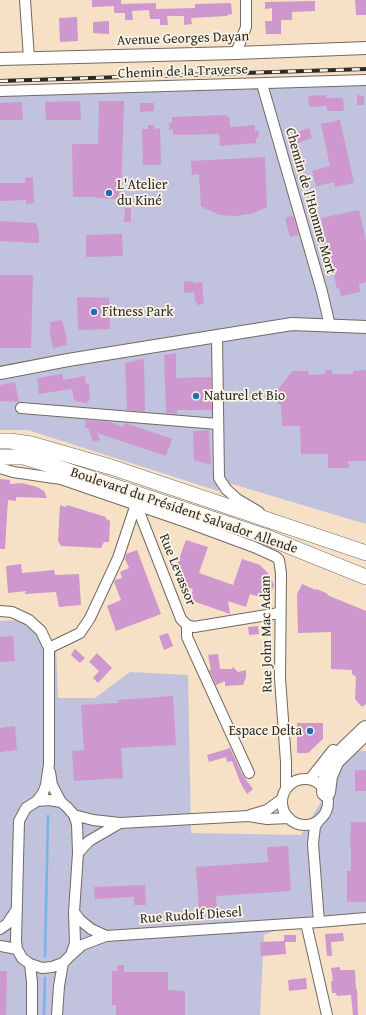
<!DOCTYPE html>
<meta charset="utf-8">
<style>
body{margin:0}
canvas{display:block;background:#f6e0c6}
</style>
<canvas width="366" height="1015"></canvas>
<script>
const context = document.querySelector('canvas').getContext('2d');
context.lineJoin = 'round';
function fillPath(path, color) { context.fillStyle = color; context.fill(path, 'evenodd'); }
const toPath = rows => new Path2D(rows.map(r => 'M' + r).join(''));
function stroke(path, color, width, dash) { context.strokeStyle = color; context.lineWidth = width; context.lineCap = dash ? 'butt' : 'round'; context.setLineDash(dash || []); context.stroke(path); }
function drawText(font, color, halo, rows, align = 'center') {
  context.font = font + ' "Gentium Book Plus",serif'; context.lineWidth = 3.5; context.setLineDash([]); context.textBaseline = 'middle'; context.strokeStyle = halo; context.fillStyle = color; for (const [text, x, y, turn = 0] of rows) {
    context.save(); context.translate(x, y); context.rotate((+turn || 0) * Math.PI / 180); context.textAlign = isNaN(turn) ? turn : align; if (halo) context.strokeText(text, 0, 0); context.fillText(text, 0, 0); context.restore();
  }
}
fillPath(toPath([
 [366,75,366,524,232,484,218,491,28,430,0,430,0,88],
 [21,620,56,647,58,698,95,698,130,672,188,675,191,833,301,835,352,750,366,751,366,914,308,918,264,935,260,1015,0,1015,0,621]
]), '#c1c2dd');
stroke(toPath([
 [45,956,48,816],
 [44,1015,45,978]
]), '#77b3e9', 2.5);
fillPath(toPath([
 [92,0,121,0,121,4,156,3,156,9,195,8,195,4,231,3,232,14,227,15,227,16,191,18,192,24,184,25,184,16,167,16,168,25,160,25,160,19,150,19,149,10,132,11,133,20,125,20,125,13,114,13,114,6,92,7],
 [355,0,366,0,366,15,356,15],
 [315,1,315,11,292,12,292,20,281,20,281,34,266,34,265,21,272,21,272,8,265,9,265,2],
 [77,17,78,41,60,42,59,18],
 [109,21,109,34,93,33,93,22],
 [326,95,326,98,343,98,344,111,327,111,327,106,309,107,308,96],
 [357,95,364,96,364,105,357,105],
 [80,101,81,120,46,120,45,102],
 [99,101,124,101,121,199,96,198,96,197,73,197,72,144,98,144],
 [22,102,23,120,0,120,0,103],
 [140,103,154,103,154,111,140,112],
 [227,115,227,117,230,117,230,127,255,125,255,131,259,131,259,137,256,138,256,143,220,146,219,134,173,135,173,129,169,130,169,123,172,123,172,117],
 [340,120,354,183,335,187,334,182,316,186,312,171,330,166,321,124],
 [148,125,154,125,154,129,160,128,161,165,143,165,142,129,148,129],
 [309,128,312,138,298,143,296,132],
 [265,157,267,207,251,214,235,216,220,215,204,208,204,207,201,207,199,174,192,175,191,161],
 [33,177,34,203,26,204,26,200,0,201,0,183,25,183,25,178],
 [125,208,131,208,131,222,124,222],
 [359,210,366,241,366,282,359,284,360,292,341,296,339,288,337,289,321,218],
 [293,216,299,235,290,237,285,218],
 [0,221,36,223,39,233,39,243,0,241],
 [122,234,123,256,86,257,86,235],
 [0,275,33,275,31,348,0,348],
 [193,281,193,283,202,282,204,304,197,305,197,301,195,302,194,292,184,293,184,282],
 [77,297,109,298,110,329,79,330,78,327],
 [62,320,67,339,66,339,67,345,53,348,49,329,51,329,50,322],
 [176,353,176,378,211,377,212,410,177,410,177,414,166,413,164,355],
 [144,359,145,412,127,410,125,363],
 [326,370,332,370,332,374,353,374,353,371,366,370,366,461,348,461,349,468,328,468,328,454,301,454,300,426,282,426,281,404,278,404,278,390,292,371,308,371,309,375,325,374],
 [63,374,63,380,85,376,86,384,89,384,90,398,87,403,74,401,72,389,39,394,37,378],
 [15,382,19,402,0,401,0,385],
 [85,420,110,422,123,427,124,423,125,423,172,439,166,456,97,433,100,440,93,442,88,428,85,428],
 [209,430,211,465,194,460,193,431],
 [0,479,10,480,10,484,22,483,37,487,44,491,47,498,16,497,16,501,8,500,5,549,0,549],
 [60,505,66,507,67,505,106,517,106,519,110,521,109,542,104,542,101,548,61,546,58,541],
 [186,540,208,547,199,573,233,585,242,559,260,565,269,574,274,585,268,600,250,594,246,607,228,601,230,614,190,600,193,589,185,587,186,584,179,568,176,567],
 [137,550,161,614,116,631,107,606,121,600,114,582,115,580,122,578,120,572,129,568,125,559,126,554],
 [21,564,22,573,54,570,55,575,79,574,81,605,59,607,56,592,25,594,26,591,8,593,6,566],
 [302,584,316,590,317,589,328,594,327,595,366,611,366,704,362,707,355,699,356,677,352,674,352,670,331,669,331,632,298,633,297,594],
 [258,626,259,634,249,635,248,627],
 [168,633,173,646,164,650,159,636],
 [13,636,15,661,0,662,0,637],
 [75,649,85,658,80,663,71,655],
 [97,653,112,668,98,683,93,678,99,671,89,662],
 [218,654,220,669,232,669,233,667,238,672,246,670,246,677,243,685,225,686,225,681,216,685,209,670,211,670,208,655],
 [173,696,176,745,121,748,123,778,74,781,72,751,84,750,81,705,118,703,118,700],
 [297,723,323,723,323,739,308,753,297,753],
 [15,726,17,750,0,752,0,728],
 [230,748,243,776,253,789,247,794,241,784,232,761,227,762,226,757,209,762,207,755],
 [355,770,366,770,366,791,355,791],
 [351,822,366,822,366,902,347,902,347,871,351,871,351,847,350,847],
 [288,846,291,891,216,896,217,911,199,912,196,867,268,862,267,847],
 [145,885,146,905,134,905,134,897,95,899,94,887],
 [343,933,344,941,331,942,332,956,327,956,325,934],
 [284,935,296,935,296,942,285,942,286,954,261,956,260,942,284,941],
 [117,965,124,965,124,972,168,972,168,990,185,991,185,1015,116,1015,116,1005,112,1005,112,971,117,971],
 [340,967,340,970,355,970,356,989,357,989,358,1015,353,1015,351,995,337,996,336,993,332,993,331,981,333,981,331,968],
 [0,971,7,971,6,1015,0,1015],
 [306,978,307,989,289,991,288,980]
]), '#ce97ce');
const minor = toPath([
 [25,0,29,58],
 [236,53,246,27,246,0],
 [262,84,322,292,330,326],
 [0,91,366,80],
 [217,336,219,478,226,489,237,499,259,512],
 [21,408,218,424],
 [0,468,13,472,61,479,189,523,254,547,276,557,279,560,281,573,280,678,286,762,286,788],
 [136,504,181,619,187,625,194,627,279,613],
 [0,611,12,612,29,620,41,631,49,648,49,764,46,785,43,793,37,801],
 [187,625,187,637,249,773],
 [49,648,80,633,90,618,118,558,136,504],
 [50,772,52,785,61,802],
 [310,779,333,750],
 '282 802a23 23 0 1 1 46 0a23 23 0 1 1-46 0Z',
 [49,800,61,802,67,807,74,815,77,824,78,853,74,912,75,943,71,955,63,963,52,967,42,968,30,964,22,958,17,949,16,940,19,821,26,808,37,801,49,800],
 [74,815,93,820,120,823,249,816,267,819,289,818],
 [250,815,267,810,282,799],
 [320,819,315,826,313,844,319,922,366,918],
 [78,853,89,841,120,823],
 [74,912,80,920,91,929,106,936],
 [306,923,327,1015],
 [0,929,7,924,17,909],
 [0,946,17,949],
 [71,955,82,945,106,936,319,922],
 [30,964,32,982,32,1015],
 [57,1015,59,986,63,963]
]);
const tertiary = toPath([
 [0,59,236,53,366,48],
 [0,373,68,360,292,324,366,327]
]);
const primary = toPath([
 [0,441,10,441,31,444,111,467,366,553],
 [0,457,24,457,53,466,264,536,366,577]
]);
const motorway = toPath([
 [326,792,328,776,335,760,366,730]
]);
stroke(minor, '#726a61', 12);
stroke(tertiary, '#726a61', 14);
stroke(primary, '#726a61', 16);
stroke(motorway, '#726a61', 20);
stroke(minor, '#fff', 10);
stroke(tertiary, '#fff', 12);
stroke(primary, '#fff', 15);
stroke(motorway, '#fff', 18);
const rail = toPath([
 [0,81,366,69]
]);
stroke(rail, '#2b2b2b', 4);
stroke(rail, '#fcf5e5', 2.5, [8]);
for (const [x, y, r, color] of [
 [109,193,4,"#1f6fb2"],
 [94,312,4,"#1f6fb2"],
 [196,396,4,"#1f6fb2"],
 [310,731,4,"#1f6fb2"]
]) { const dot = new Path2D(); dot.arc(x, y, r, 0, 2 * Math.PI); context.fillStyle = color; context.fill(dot); stroke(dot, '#fcf5e5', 1.5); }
drawText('14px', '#2b2b2b', '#fcf5e5', [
 ["Avenue Georges Dayan",183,39,-2],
 ["Chemin de la Traverse",183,72,-2],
 ["Chemin de l'Homme Mort",310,201,74],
 ["Boulevard du Président Salvador Allende",184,511,19],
 ["Rue Levassor",177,570,68],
 ["Rue John Mac Adam",267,634,-91],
 ["Rue Rudolf Diesel",191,916,-4]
]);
drawText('14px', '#2b2b2b', '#fcf5e5', [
 ["L'Atelier",117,185],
 ["du Kiné",117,201],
 ["Fitness Park",102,312],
 ["Naturel et Bio",204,396],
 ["Espace Delta",302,731,"right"]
], 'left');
</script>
